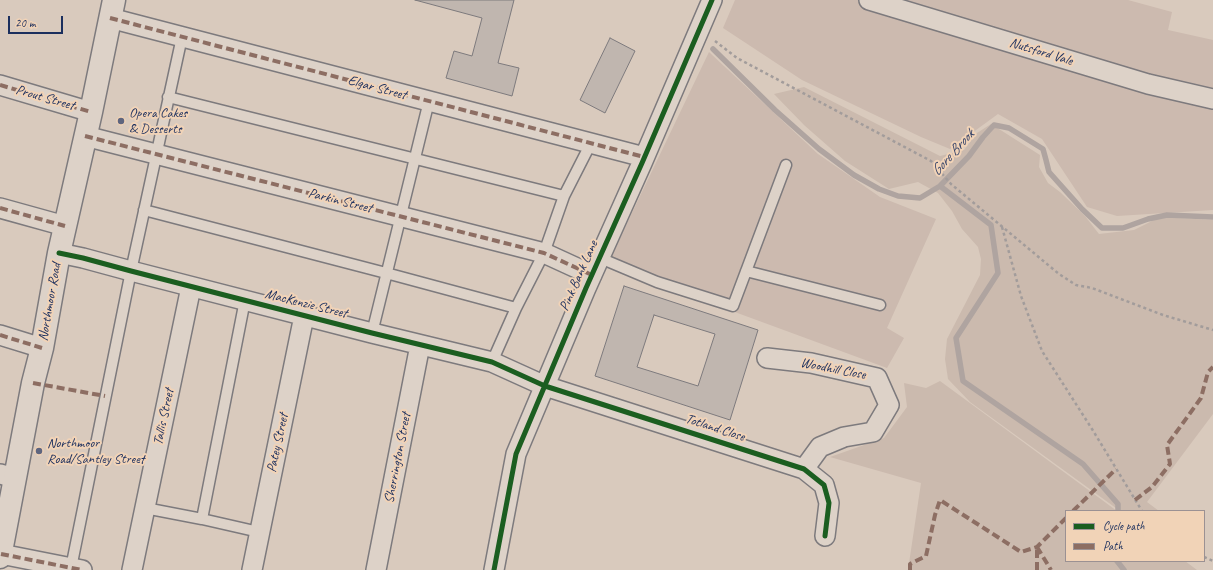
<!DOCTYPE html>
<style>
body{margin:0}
#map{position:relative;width:1213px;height:570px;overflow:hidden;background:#d9cabd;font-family:Caveat,sans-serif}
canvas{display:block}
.legend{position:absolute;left:1065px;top:510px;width:140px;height:52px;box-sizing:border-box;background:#f1d3b7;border:1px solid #9b9193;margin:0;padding:5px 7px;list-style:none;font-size:12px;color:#1b2f5e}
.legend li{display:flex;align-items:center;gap:8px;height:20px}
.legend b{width:20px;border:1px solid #9b9193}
.scale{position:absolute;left:8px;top:16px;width:55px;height:18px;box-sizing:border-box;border:2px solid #1b2f5e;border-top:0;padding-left:5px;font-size:12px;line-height:14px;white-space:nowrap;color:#1b2f5e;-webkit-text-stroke:3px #f1d3b7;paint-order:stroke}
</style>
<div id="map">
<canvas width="1213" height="570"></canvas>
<ul class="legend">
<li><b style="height:5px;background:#1b5e20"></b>Cycle path</li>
<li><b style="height:5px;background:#8d6e63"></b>Path</li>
</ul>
<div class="scale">20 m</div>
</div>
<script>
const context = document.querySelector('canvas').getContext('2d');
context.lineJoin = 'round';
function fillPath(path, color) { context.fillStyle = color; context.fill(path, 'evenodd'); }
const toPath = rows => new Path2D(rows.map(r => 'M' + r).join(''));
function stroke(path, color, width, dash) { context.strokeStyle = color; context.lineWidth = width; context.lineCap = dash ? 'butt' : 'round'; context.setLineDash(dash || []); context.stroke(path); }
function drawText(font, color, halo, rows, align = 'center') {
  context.font = font + ' Caveat,sans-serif'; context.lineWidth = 4; context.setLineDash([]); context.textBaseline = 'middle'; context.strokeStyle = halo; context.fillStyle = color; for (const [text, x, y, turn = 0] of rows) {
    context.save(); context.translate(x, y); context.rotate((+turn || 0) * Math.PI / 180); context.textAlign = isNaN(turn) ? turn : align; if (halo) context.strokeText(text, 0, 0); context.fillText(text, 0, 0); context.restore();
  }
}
fillPath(toPath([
 [735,0,1128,0,1172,12,1168,30,1213,40,1213,210,1117,216,1087,207,1042,139,998,114,950,149,921,137,802,80,723,28],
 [709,52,818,154,880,197,936,219,887,328,904,338,887,368,607,265]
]), '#ccbaaf');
fillPath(toPath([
 [804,87,940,156,964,150,977,133,991,124,1040,155,1039,167,1048,183,1060,192,1085,216,1099,234,1134,230,1160,217,1213,220,1213,414,1147,502,1159,511,1120,511,970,402,948,379,945,359,947,339,980,275,981,259,978,247,962,229,952,211,938,193,918,182,889,189,845,161,804,125,774,94],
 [940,381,1117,511,1066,511,1066,561,1185,561,1197,570,908,570,921,483,830,457,884,438,907,407,904,383,926,388]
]), '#cbbaae');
stroke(toPath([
 [713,49,775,110,819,149,854,175,879,189,898,196,920,198,940,186,969,156,983,137,994,125,1009,128,1043,149,1046,160,1049,172,1082,209,1102,228,1123,228,1148,219,1167,215,1213,217],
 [940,186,991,225,998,273,956,338,963,381,1083,464,1118,504,1118,511],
 [1117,561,1124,570]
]), '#afa4a0', 5.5);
const building = toPath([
 [415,0,514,0,498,63,519,68,512,96,446,78,454,51,472,56,482,18,415,0],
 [610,38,635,51,605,113,580,100,610,38],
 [624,286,758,330,730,420,595,376,624,286],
 [654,315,715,334,698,386,637,367,654,315]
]);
fillPath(building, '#c0b6af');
stroke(building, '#7d7a7d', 1);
const service = toPath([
 [564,196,591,143],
 [144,210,386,273,516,308,544,253,564,196,168,97],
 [600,258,657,282,733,306,786,165],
 [746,271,880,305],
 [372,333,429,101],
 [492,362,516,308],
 [145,508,202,519,245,300],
 [202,519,259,532],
 [71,568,131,271,182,37]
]);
const minor = toPath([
 [869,0,1148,84,1213,99],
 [110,18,644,157],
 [0,85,91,112],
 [85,136,544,253,592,275],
 [0,208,65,226],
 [59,253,83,258,131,271,372,333,492,362,545,386,804,469,824,485,829,503,825,536],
 [0,335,42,348],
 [767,358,811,363,877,378,889,405,873,432,844,437,820,447,804,469],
 [0,474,15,478],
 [1,554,82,570],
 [132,570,191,287],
 [252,570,304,316],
 [376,570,420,345],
 [494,570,516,454,586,288,642,163,712,0]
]);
const tertiary = toPath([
 [0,557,33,383,42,348,59,253,91,112,114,0]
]);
stroke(service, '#7d7a7d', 13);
stroke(minor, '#7d7a7d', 22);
stroke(tertiary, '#7d7a7d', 25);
stroke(toPath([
 [715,41,737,58,931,161,951,184,1059,274,1076,285,1092,288,1163,315,1213,330],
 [1002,227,1021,296,1042,351,1092,429,1142,511],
 [1204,557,1213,561]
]), '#a29c9b', 2.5, [3, 3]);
stroke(service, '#ddd2c8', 10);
stroke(minor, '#ddd2c8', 19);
stroke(tertiary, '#ddd2c8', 22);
stroke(toPath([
 [110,18,644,157],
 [0,85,91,112],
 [85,136,544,253,592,275],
 [0,208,65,226],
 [0,335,42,348],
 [33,383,105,396],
 [1135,500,1152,487,1170,464,1167,445,1201,398,1208,372,1213,367],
 [1073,511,1116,469],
 [1037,547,1051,570],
 [1,554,82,570],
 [910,570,910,564,926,556,935,515,940,500,1021,552,1037,547,1066,518],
 [1037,570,1037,547]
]), '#8d6e63', 4, [8, 4]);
stroke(toPath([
 [59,253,83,258,131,271,372,333,492,362,545,386,804,469,824,485,829,503,825,536],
 [494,570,516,454,586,288,642,163,712,0]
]), '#1b5e20', 5);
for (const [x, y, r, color] of [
 [121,121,4,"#5e657f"],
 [39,451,4,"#5e657f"]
]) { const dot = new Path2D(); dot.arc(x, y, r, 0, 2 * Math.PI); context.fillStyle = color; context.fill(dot); stroke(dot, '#f1d3b7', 1.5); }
drawText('14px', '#1b2f5e', '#f1d3b7', [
 ["Nutsford Vale",1041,52,17],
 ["Elgar Street",377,88,15],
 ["Prout Street",45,98,16],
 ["Parkin Street",340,201,14],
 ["Pink Bank Lane",579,276,-66],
 ["Northmoor Road",50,302,-80],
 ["MacKenzie Street",306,304,14],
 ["Woodhill Close",833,369,11],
 ["Tallis Street",164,417,-78],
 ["Totland Close",715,428,18],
 ["Patey Street",278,443,-78],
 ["Sherrington Street",398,458,-79]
]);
drawText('14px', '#1b2f5e', '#f1d3b7', [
 ["Opera Cakes",129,113],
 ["& Desserts",129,129],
 ["Northmoor",47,443],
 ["Road/Santley Street",47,459]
], 'left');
drawText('italic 15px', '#354369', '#f1d3b7', [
 ["Gore Brook",953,153,-48]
]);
</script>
